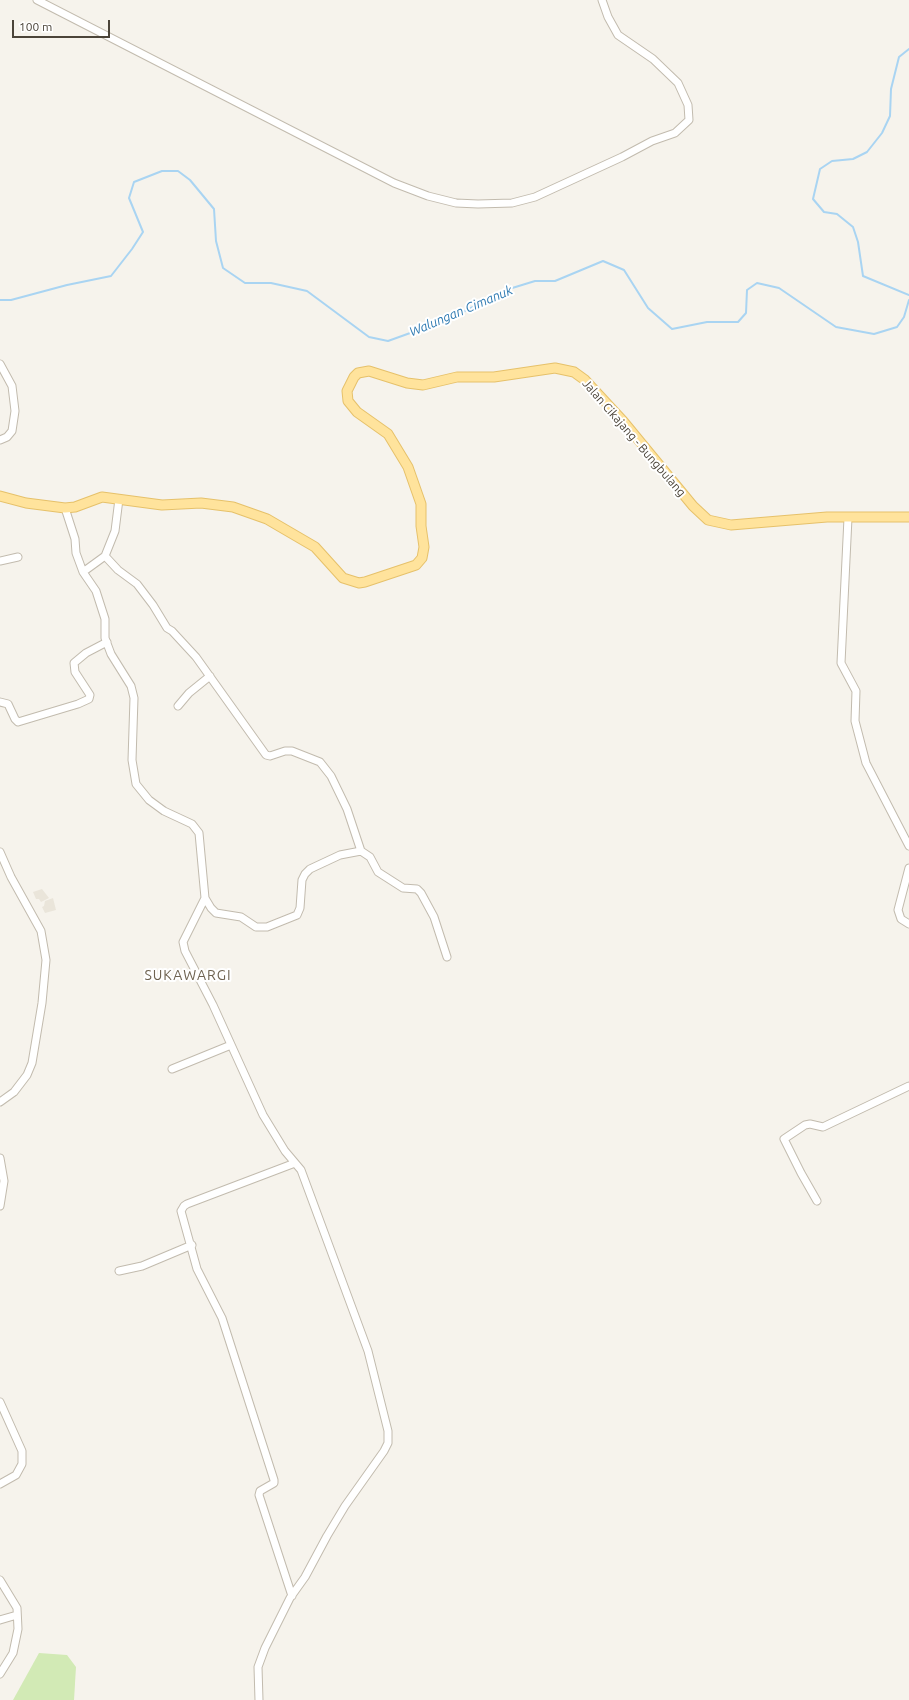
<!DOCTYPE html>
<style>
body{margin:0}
#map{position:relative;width:909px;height:1700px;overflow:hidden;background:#f6f3ec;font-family:Ubuntu,sans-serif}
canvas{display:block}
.scale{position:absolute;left:12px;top:20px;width:98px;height:18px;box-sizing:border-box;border:2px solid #4b4439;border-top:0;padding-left:5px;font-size:12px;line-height:14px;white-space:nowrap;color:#4b4439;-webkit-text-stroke:3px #fff;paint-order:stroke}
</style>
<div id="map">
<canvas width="909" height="1700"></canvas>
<div class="scale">100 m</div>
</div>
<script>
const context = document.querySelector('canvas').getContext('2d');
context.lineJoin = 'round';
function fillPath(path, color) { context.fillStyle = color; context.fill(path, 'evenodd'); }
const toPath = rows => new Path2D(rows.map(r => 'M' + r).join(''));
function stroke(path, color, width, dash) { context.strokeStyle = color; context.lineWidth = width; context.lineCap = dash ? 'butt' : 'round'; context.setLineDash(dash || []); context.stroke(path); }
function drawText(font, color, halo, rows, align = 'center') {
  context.font = font + ' Ubuntu,sans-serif'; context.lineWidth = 4; context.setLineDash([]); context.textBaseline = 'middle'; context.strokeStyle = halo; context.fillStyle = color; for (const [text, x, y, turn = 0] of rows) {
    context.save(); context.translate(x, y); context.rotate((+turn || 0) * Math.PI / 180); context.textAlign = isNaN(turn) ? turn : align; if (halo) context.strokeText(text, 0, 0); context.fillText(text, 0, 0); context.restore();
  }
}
fillPath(toPath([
 [42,889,49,898,41,902,39,899,36,899,33,892],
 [53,898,56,910,45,913,42,907,44,906,45,901]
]), '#eae5da');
fillPath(toPath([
 [39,1653,67,1655,76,1667,74,1700,13,1700]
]), '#d2eab5');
stroke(toPath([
 [909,49,899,57,891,89,890,116,882,133,867,152,853,159,832,161,820,169,813,199,824,212,837,214,853,227,858,242,863,276,909,295],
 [0,300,11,300,67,285,111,276,132,249,143,232,129,198,134,182,162,171,178,171,190,180,214,209,216,241,223,268,245,283,271,283,307,291,369,337,388,341,449,319,509,289,535,281,555,281,603,261,624,270,648,308,672,329,707,322,738,322,746,313,747,290,757,283,779,288,836,327,874,334,897,327,904,317,909,300]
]), '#a9d4f2', 2);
const minor = toPath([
 [37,0,394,183,428,196,456,203,478,204,512,203,535,197,622,157,652,141,675,133,689,120,688,105,678,83,653,59,618,35,608,17,602,0],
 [0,364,12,386,15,411,12,431,7,437,0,440],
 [65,508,75,539,76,553,83,572,96,591,105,619,105,638,111,654,131,686,134,698,132,760,136,784,149,800,164,811,192,824,199,833,205,898,183,942,185,951,213,1005,263,1115,285,1151,301,1170,368,1351,388,1431,388,1443,384,1451,345,1506,327,1536,305,1577,290,1598,265,1648,258,1667,259,1700],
 [848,518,841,663,856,691,855,721,866,763,909,846],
 [105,556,115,531,119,499],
 [0,561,18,557],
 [83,572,105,556,118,570,137,584,153,605,167,628,172,631,196,657,266,755,270,756,285,751,292,751,320,762,331,776,347,809,361,851,370,857,378,872,403,888,417,889,421,893,434,917,447,957],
 [0,702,8,704,15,719,18,722,78,704,89,699,90,695,75,672,74,663,86,653,107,642],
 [178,706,189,693,210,676],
 [0,852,11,877,41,931,46,960,42,1003,32,1063,27,1075,14,1092,0,1102],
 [909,868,898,910,901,919,909,924],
 [205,898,211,908,216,913,241,917,256,927,267,927,297,915,300,908,302,880,305,874,310,869,340,855,361,851],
 [172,1069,231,1045],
 [0,1158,4,1181,0,1206],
 [817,1201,801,1173,784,1139,805,1125,810,1124,823,1127,909,1086],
 [119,1271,142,1266,192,1245],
 [0,1402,22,1451,22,1464,16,1475,0,1484],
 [0,1580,17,1608,18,1629,13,1653,0,1674],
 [292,1596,259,1495,260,1491,274,1483,274,1480,222,1318,197,1269,181,1211,184,1206,187,1204,295,1163],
 [0,1620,17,1615]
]);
const major = toPath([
 [0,496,26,503,65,508,75,507,102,497,162,505,201,503,233,507,267,519,315,547,343,578,359,583,365,582,416,565,422,558,424,547,421,526,421,504,408,467,388,434,357,412,348,401,347,391,354,377,358,373,369,371,407,383,423,385,457,377,494,377,555,368,574,372,585,380,623,421,693,506,708,520,731,525,827,517,909,517]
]);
stroke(minor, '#c2bbae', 9);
stroke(major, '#e6c16a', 11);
stroke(minor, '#fff', 7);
stroke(major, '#ffe39c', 9);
drawText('12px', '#4b4439', '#fff', [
 ["Jalan Cikajang - Bungbulang",634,438,49]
]);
drawText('italic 13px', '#2e7ab2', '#fff', [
 ["Walungan Cimanuk",461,311,-23]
]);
context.letterSpacing = '1px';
drawText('14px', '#6e6250', '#fff', [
 ["SUKAWARGI",188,975]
]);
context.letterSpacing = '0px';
</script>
